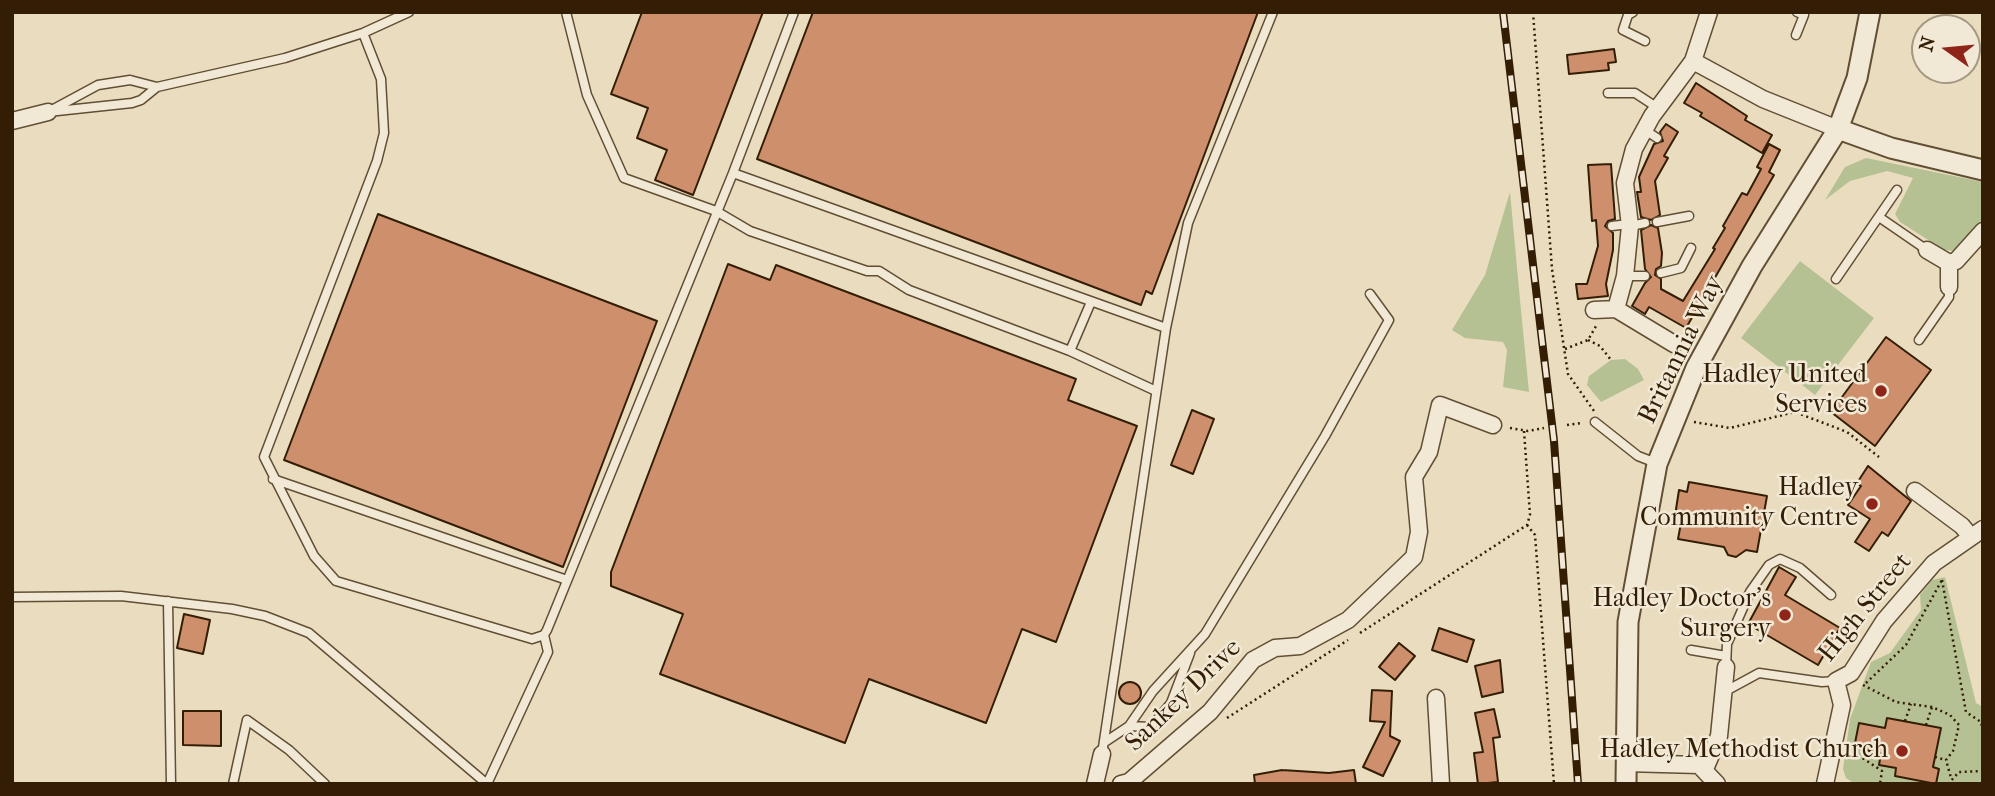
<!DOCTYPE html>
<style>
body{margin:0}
#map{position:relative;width:1995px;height:796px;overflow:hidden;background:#eaddbf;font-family:"IM FELL French Canon",serif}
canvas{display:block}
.frame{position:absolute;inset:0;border:14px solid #331e05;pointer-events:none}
.north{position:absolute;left:1911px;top:14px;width:70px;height:70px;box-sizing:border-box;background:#f1e9d5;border:2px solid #a59882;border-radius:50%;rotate:285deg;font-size:19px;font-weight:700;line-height:28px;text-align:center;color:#331e05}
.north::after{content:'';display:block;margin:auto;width:24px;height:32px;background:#8f2418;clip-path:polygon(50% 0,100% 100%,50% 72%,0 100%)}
</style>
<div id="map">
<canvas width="1995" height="796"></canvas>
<div class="frame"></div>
<div class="north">N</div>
</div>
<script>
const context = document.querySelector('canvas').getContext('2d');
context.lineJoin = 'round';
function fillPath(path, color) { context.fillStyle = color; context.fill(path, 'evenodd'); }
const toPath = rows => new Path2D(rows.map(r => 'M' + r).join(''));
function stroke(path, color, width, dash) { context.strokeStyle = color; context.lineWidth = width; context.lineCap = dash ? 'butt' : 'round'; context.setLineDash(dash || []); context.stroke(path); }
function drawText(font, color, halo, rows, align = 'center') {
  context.font = font + ' "IM FELL French Canon",serif'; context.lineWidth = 5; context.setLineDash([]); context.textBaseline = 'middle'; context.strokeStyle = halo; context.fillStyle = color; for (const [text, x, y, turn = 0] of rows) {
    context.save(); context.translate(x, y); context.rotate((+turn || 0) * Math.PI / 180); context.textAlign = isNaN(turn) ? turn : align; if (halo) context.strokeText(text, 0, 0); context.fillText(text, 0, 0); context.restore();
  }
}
fillPath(toPath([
 [1866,158,1983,182,1983,225,1955,251,1944,250,1900,222,1895,214,1913,178,1887,171,1850,181,1825,200,1845,167],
 [1510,192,1520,300,1529,392,1503,387,1507,350,1503,342,1465,338,1452,330,1485,275],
 [1800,261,1874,318,1815,395,1741,338],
 [1625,359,1638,369,1644,380,1601,402,1587,385,1589,376,1611,360],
 [1945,577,1976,703,1983,707,1983,784,1936,784,1939,769,1933,767,1940,728,1888,718,1885,728,1854,748,1881,753,1879,765,1896,768,1895,776,1932,784,1852,782,1846,778,1843,769,1850,719,1871,662,1890,653,1921,610,1920,595,1932,580]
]), '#b6c193');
const building = toPath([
 [642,12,763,12,693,195,655,180,667,150,637,138,648,108,611,94,642,12],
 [813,12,1258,12,1152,294,1146,291,1141,305,757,159,813,12],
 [1614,49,1616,62,1608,63,1609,70,1569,74,1567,55,1614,49],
 [1696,83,1747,116,1745,120,1772,135,1762,153,1700,116,1702,113,1684,103,1696,83],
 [1666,124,1678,132,1664,156,1668,158,1655,181,1660,215,1651,220,1641,217,1637,192,1641,192,1639,177,1654,144,1663,141,1660,132,1666,124],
 [1769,144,1780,150,1769,172,1774,175,1686,328,1649,307,1645,314,1632,306,1645,283,1651,277,1645,269,1641,230,1651,225,1658,228,1662,253,1661,266,1656,269,1655,275,1661,279,1661,289,1683,301,1715,249,1713,248,1725,228,1723,226,1742,193,1747,195,1761,169,1757,167,1769,144],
 [1611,164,1615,219,1608,221,1605,226,1613,233,1613,250,1606,284,1608,296,1578,299,1576,284,1587,284,1598,246,1596,220,1592,221,1588,165,1611,164],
 [378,214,657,321,563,567,284,460,378,214],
 [728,264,770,280,776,265,1076,379,1068,400,1137,426,1056,642,1022,629,986,723,869,679,845,743,660,674,683,614,611,586,611,572,728,264],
 [1886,337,1931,370,1875,446,1831,412,1886,337],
 [1192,410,1214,419,1193,474,1171,465,1192,410],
 [1868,466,1911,501,1888,536,1882,532,1869,551,1855,542,1870,519,1848,505,1861,486,1857,483,1868,466],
 [1689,482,1767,496,1757,552,1746,550,1736,557,1728,555,1724,547,1678,539,1681,523,1674,522,1679,490,1687,492,1689,482],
 [1779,567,1796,577,1785,595,1840,628,1818,665,1748,624,1779,567],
 [184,614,210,620,203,654,177,648,184,614],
 [1439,628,1474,640,1467,662,1432,650,1439,628],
 [1399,643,1415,656,1395,680,1379,667,1399,643],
 [1500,660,1503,692,1482,697,1475,666,1500,660],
 '1119 693a11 11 0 1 1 22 0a11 11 0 1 1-22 0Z',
 [1372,690,1392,691,1390,736,1400,741,1383,776,1363,767,1385,722,1370,721,1372,690],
 [1494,709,1500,737,1493,738,1498,782,1478,784,1474,753,1483,752,1475,713,1494,709],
 [183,711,221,711,221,746,183,745,183,711],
 [1887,718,1941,728,1933,767,1939,769,1936,784,1895,776,1896,768,1879,765,1881,753,1854,748,1859,723,1885,728,1887,718],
 [1282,770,1329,773,1354,770,1356,784,1255,784,1254,775,1282,770]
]);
fillPath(building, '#cd8f6c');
stroke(building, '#331e05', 2);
const service = toPath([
 [566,12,587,95,624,178,716,211,750,231,867,271,879,271,909,290,1070,351,1091,302],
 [1633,12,1628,15,1623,30,1645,41],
 [363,33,381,79,384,133,377,161,264,457,314,556,336,581,532,639,544,635,547,630,733,173,794,12],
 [1796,35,1804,15,1797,12],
 [130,80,157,87,141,100,132,103,48,112,98,85,130,80],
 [157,87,285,58,363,33,409,12],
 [1608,93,1635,93,1658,108],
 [1645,130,1657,138],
 [733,173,1166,328],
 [1879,217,1927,250],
 [1657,222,1689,216],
 [1612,226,1629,224],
 [1630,226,1645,223],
 [1661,273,1681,268,1691,248],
 [1625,276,1645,276],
 [1836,279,1897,190],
 [1919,340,1949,297,1949,287],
 [1070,351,1156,391],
 [1595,422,1638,456,1656,463],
 [273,479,567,580],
 [12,597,121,596,232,609,265,616,309,633,487,784],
 [168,601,171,784],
 [1691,650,1726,656],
 [1190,653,1171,703,1151,727,1129,726,1153,691,1205,634,1325,436,1389,320,1370,294],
 [1726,667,1727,644,1750,592,1769,565,1780,559,1800,568,1831,595],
 [1724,692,1759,673,1822,682,1836,681],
 [1105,742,1129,726],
 [1102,754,1166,328,1188,223,1273,12],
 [233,784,247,720,289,750,325,784],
 [487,784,548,652,544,635]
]);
const minor = toPath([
 [1693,61,1763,99,1838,129],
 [12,121,48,112],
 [1927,250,1949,263,1956,261,1983,231],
 [1949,263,1949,287],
 [1616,309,1625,276,1630,226,1625,183,1634,149,1652,116,1693,61,1709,12],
 [1594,310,1616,309,1674,344],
 [1915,491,1962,526,1971,537],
 [1436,698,1441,784],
 [1625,763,1699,765,1717,784],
 [1705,769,1719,736,1726,667],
 [1095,784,1102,754],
 [1121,784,1129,782,1210,712,1253,660,1275,648,1300,646,1348,620,1414,557,1419,532,1414,477,1429,452,1440,405,1493,425],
 [1825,784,1842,705,1836,681,1851,673,1884,621,1934,563,1983,529]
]);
const tertiary = toPath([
 [1838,129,1891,148,1983,170],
 [1626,784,1628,622,1657,464,1696,368,1752,266,1838,129,1857,78,1870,12]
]);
stroke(service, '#614e34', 11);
stroke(minor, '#614e34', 19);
stroke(tertiary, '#614e34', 23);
stroke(toPath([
 [1533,12,1552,269,1568,374,1594,411],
 [1588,340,1600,346,1611,360],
 [1565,349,1588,340,1596,326],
 [1694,422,1730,428,1795,412,1847,432,1879,457],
 [1567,425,1582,423],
 [1510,428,1528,431,1544,428],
 [1527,525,1535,535,1554,784],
 [1942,580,1966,712,1981,722,1983,731],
 [1360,633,1527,525,1530,515,1524,431],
 [1866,683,1906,645,1942,580],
 [1863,685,1896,702,1932,707,1950,715,1959,725,1953,751,1946,760,1951,778],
 [1227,718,1348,640],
 [1905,721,1911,704],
 [1926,725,1932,707],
 [1849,749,1882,771,1880,784],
 [1935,757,1946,760],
 [1948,784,1959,772,1983,771]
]), '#331e05', 2.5, [2, 3.5]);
stroke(service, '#f1e9d5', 8);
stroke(minor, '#f1e9d5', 16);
stroke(tertiary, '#f1e9d5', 19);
const rail = toPath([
 [1503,12,1554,441,1578,784]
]);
stroke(rail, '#331e05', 8);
stroke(rail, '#f1e9d5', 5, [16]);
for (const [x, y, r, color] of [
 [1881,391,7,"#8f2418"],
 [1872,504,7,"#8f2418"],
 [1785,615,7,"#8f2418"],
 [1902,751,7,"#8f2418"]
]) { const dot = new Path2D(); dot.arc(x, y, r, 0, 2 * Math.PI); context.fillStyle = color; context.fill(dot); stroke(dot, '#f1e9d5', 2.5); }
drawText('26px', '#331e05', '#f1e9d5', [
 ["Britannia Way",1682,350,-64],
 ["High Street",1866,608,-51],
 ["Sankey Drive",1184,696,-44]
]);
drawText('26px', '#331e05', '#f1e9d5', [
 ["Hadley United",1867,376],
 ["Services",1867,406],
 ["Hadley",1858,489],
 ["Community Centre",1858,519],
 ["Hadley Doctor's",1771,600],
 ["Surgery",1771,630],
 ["Hadley Methodist Church",1888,751]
], 'right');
</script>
